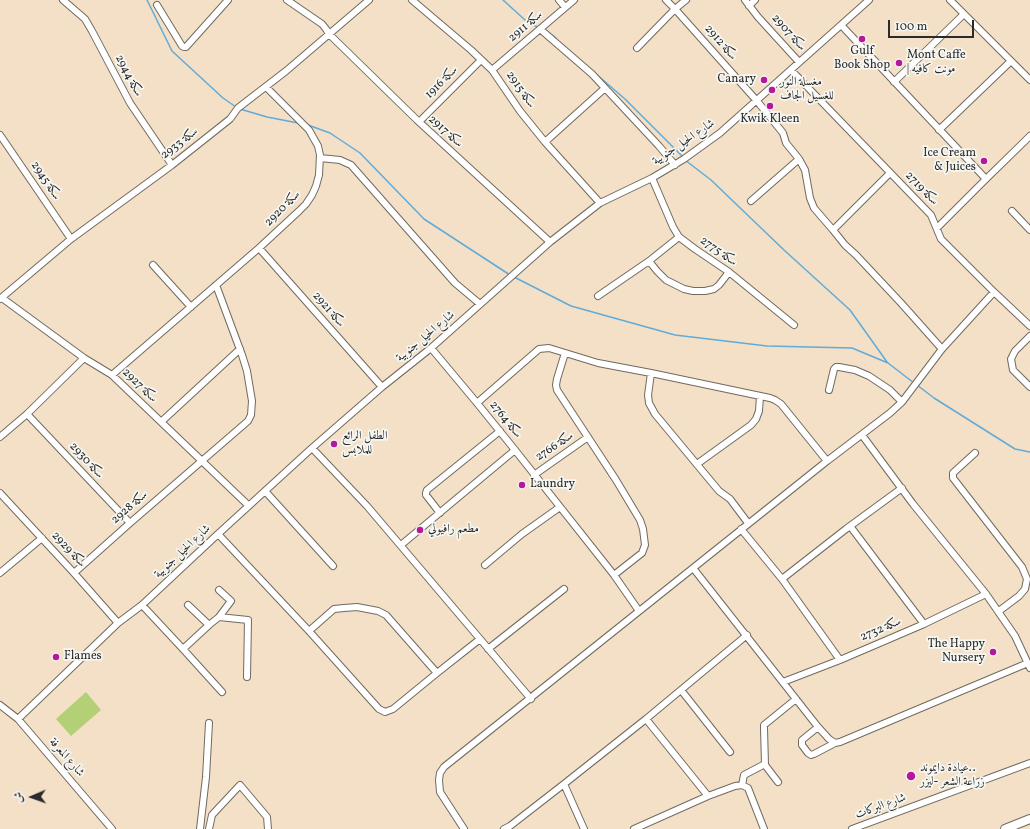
<!DOCTYPE html>
<meta charset="utf-8">
<style>
body{margin:0}
#map{position:relative;width:1030px;height:829px;overflow:hidden;background:#f3e0c6;font-family:Vollkorn,Amiri,serif}
canvas{display:block}
.north{position:absolute;left:12px;top:777px;width:40px;height:40px;-webkit-text-stroke:3px #f6f6f2;paint-order:stroke;rotate:268deg;font-size:11px;font-weight:700;line-height:16px;text-align:center;color:#2b2b2b}
.north::after{content:'';display:block;margin:auto;width:14px;height:18px;background:#2b2b2b;clip-path:polygon(50% 0,100% 100%,50% 72%,0 100%)}
.scale{position:absolute;left:888px;top:20px;width:86px;height:18px;box-sizing:border-box;border:2px solid #2b2b2b;border-top:0;padding-left:5px;font-size:12px;line-height:14px;white-space:nowrap;color:#2b2b2b;-webkit-text-stroke:3px #f6f6f2;paint-order:stroke}
</style>
<div id="map">
<canvas width="1030" height="829"></canvas>
<div class="north">ش</div>
<div class="scale">100 m</div>
</div>
<script>
const context = document.querySelector('canvas').getContext('2d');
context.lineJoin = 'round';
function fillPath(path, color) { context.fillStyle = color; context.fill(path, 'evenodd'); }
const toPath = rows => new Path2D(rows.map(r => 'M' + r).join(''));
function stroke(path, color, width, dash) { context.strokeStyle = color; context.lineWidth = width; context.lineCap = dash ? 'butt' : 'round'; context.setLineDash(dash || []); context.stroke(path); }
function drawText(font, color, halo, rows, align = 'center') {
  context.font = font + ' Vollkorn,Amiri,serif'; context.lineWidth = 3.5; context.setLineDash([]); context.textBaseline = 'middle'; context.strokeStyle = halo; context.fillStyle = color; for (const [text, x, y, turn = 0] of rows) {
    context.save(); context.translate(x, y); context.rotate((+turn || 0) * Math.PI / 180); context.textAlign = isNaN(turn) ? turn : align; if (halo) context.strokeText(text, 0, 0); context.fillText(text, 0, 0); context.restore();
  }
}
fillPath(toPath([
 [86,692,101,710,71,736,56,719]
]), '#b3d076');
stroke(toPath([
 [147,0,172,51,223,98,236,107],
 [503,0,525,20,539,28],
 [548,32,556,38],
 [596,74,625,99,683,157],
 [240,109,267,117,298,123],
 [308,125,330,133,360,153,424,219,510,275],
 [685,160,711,180,784,250,850,310,887,362],
 [514,277,571,306,675,335,767,346,852,348,888,363,914,383],
 [917,385,934,398,1015,449,1030,452]
]), '#60abd9', 1.5);
const minor = toPath([
 [63,0,85,19,92,31,130,103,172,165],
 [287,0,322,24,326,29,329,34,417,120,550,242],
 [412,0,471,50,492,70,520,111,545,142,600,203],
 [559,0,565,7],
 [666,0,675,9,757,101,783,133,786,143,799,159,805,170,810,198,814,208,833,230,845,245,856,255,901,303,942,349],
 [745,0,758,17,799,62],
 [950,0,1030,80],
 [157,5,182,46,184,47,186,47,228,0],
 [749,6,755,0],
 [841,25,986,179],
 [540,29,592,74,605,88],
 [637,48,675,9,686,0],
 [492,70,574,0],
 [791,70,931,215,941,239,994,292,1030,326],
 [894,82,964,14],
 [419,122,481,60],
 [939,130,1011,61],
 [0,135,71,239],
 [545,142,605,88,659,146,675,165],
 [320,158,340,160,351,165,455,283,480,304],
 [652,178,673,227,679,237,695,249,729,272,794,325],
 [751,201,799,159],
 [1012,211,1030,230],
 [937,228,986,179,1030,136],
 [833,230,890,173],
 [259,248,382,387],
 [649,261,657,271,666,280,684,289,693,291,705,291,714,289,719,285,729,272],
 [153,265,191,307],
 [598,296,649,261,679,237],
 [2,298,84,358,112,375,249,506],
 [0,299,71,239,172,165,230,119,238,108,286,71,369,0],
 [1030,336,1015,351,1011,359,1013,370,1030,387],
 [431,348,477,403,515,450,614,575,639,611],
 [565,353,557,379,556,385,557,390,616,480,640,520,643,529,645,545,642,553,614,575],
 [651,373,648,395,649,403,655,414,719,491,730,499,748,523],
 [112,375,259,248,299,211,306,204,312,195,316,186,319,175,320,155,318,146,309,130,266,87],
 [829,390,834,369,836,367,839,367,855,370,869,376,890,390,902,402],
 [477,403,539,349,549,348,598,363,651,373,770,398,775,400,781,404,827,461],
 [27,414,130,523],
 [161,422,240,349],
 [862,435,913,504,986,594,1015,636,1030,668],
 [0,437,27,414,84,358],
 [312,448,367,506,531,699],
 [975,453,953,473,953,478,1022,567,1027,579,1025,589,1019,596,999,611],
 [697,464,751,425,756,419,759,411,760,396],
 [534,475,588,437],
 [265,491,333,566],
 [0,493,74,573,118,623],
 [440,513,426,495,426,493,427,490,500,431],
 [850,526,924,624],
 [741,529,782,579,840,660],
 [218,534,309,631,379,709,385,712,393,709,437,673,480,639],
 [401,545,515,450],
 [485,565,522,534,560,507],
 [693,568,818,727,829,739,835,743,840,742,1028,663],
 [0,573,42,538],
 [74,573,130,523,248,421,251,415,252,401,247,371,242,355,216,285],
 [782,579,846,529,902,488],
 [142,605,183,649,222,692],
 [188,605,209,625],
 [219,617,248,620,247,677],
 [309,631,334,609,344,608,357,607,378,611,386,615,437,673],
 [183,649,209,625,219,617,231,601,219,590],
 [488,649,564,589],
 [783,682,840,660,924,624,986,594],
 [681,690,730,752],
 [0,705,18,719,112,829],
 [18,719,118,623,142,605,218,534,312,448,382,387,431,348,550,242,600,203,652,178,684,159,720,133,869,0],
 [646,719,708,796],
 [818,727,802,740,802,745,808,753,811,755,814,754,835,743],
 [765,765,764,728,764,725,796,699],
 [564,784,584,829],
 [742,785,744,775,763,765,765,765,778,782],
 [742,785,748,788,764,829],
 [200,829,206,777,209,723],
 [209,829,212,815,240,785,267,817,268,829],
 [464,829,440,792,439,780,440,773,444,767,827,461,890,413,902,402,942,349,994,292],
 [504,829,510,826,564,784,646,719,747,635],
 [634,829,708,796,735,786,742,785],
 [852,829,1030,763]
]);
const major = toPath([
 [1005,829,1030,819]
]);
stroke(minor, '#716a61', 8);
stroke(major, '#716a61', 10);
stroke(minor, '#fff', 6);
stroke(major, '#fff', 8);
for (const [x, y, r, color] of [
 [862,39,4,"#b5179e"],
 [899,63,4,"#b5179e"],
 [764,80,4,"#b5179e"],
 [772,90,4,"#b5179e"],
 [770,106,4,"#b5179e"],
 [984,161,4,"#b5179e"],
 [334,444,4,"#b5179e"],
 [522,485,4,"#b5179e"],
 [420,530,4,"#b5179e"],
 [993,652,4,"#b5179e"],
 [56,657,4,"#b5179e"],
 [911,776,5,"#b5179e"]
]) { const dot = new Path2D(); dot.arc(x, y, r, 0, 2 * Math.PI); context.fillStyle = color; context.fill(dot); stroke(dot, '#f6f6f2', 1.5); }
drawText('12px', '#2b2b2b', '#f6f6f2', [
 ["سكة 2911",526,27,-41],
 ["سكة 2907",788,33,48],
 ["سكة 2912",720,43,49],
 ["سكة 2944",128,76,62],
 ["سكة 1916",442,83,-45],
 ["سكة 2915",520,90,55],
 ["سكة 2917",445,132,42],
 ["شارع الحيل جنوبية",684,143,-34],
 ["سكة 2933",180,144,-38],
 ["سكة 2945",45,181,56],
 ["سكة 2719",921,189,46],
 ["سكة 2920",283,209,-45],
 ["سكة 2775",718,252,35],
 ["سكة 2921",328,310,49],
 ["شارع الحيل جنوبية",426,337,-40],
 ["سكة 2927",139,386,44],
 ["سكة 2764",505,420,51],
 ["سكة 2766",555,447,-34],
 ["سكة 2930",86,461,47],
 ["سكة 2928",130,508,-41],
 ["سكة 2929",68,550,47],
 ["شارع الحيل جنوبية",183,552,-43],
 ["سكة 2732",881,630,-23],
 ["شارع المعرفة",66,758,49],
 ["شارع البركات",881,807,-20]
]);
drawText('12px', '#2b2b2b', '#f6f6f2', [
 ["Gulf",862,52,"center"],
 ["Book Shop",862,66,"center"],
 ["Mont Caffe",907,56],
 ["| مونت كافيه",907,70],
 ["Canary",756,80,"right"],
 ["مغسلة النور",780,83],
 ["للغسيل الجاف",780,97],
 ["Kwik Kleen",770,120,"center"],
 ["Ice Cream",976,154,"right"],
 ["& Juices",976,168,"right"],
 ["الطفل الرائع",342,437],
 ["للملابس",342,451],
 ["Laundry",530,485],
 ["مطعم رافيولي",428,530],
 ["The Happy",985,645,"right"],
 ["Nursery",985,659,"right"],
 ["Flames",64,657],
 ["عيادة دايموند..",920,769],
 ["زراعة الشعر -ليزر",920,783]
], 'left');
</script>
